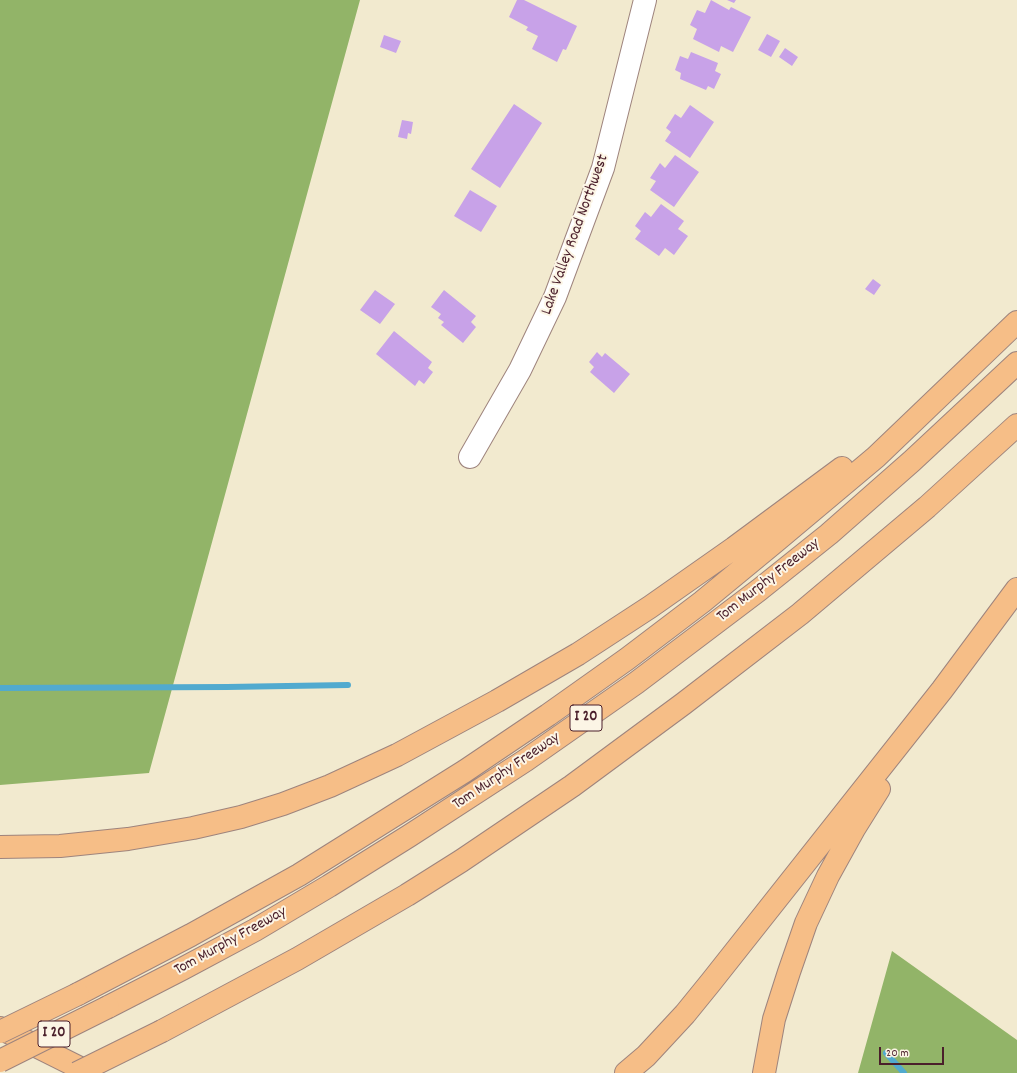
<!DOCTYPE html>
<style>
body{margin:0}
#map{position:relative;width:1017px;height:1073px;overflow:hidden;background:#f2eacf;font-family:Dekko,sans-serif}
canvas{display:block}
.scale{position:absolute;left:879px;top:1047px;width:65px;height:18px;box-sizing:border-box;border:2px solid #4a1f2b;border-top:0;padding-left:5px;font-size:12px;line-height:14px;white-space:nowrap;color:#4a1f2b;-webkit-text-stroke:3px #fcf5e5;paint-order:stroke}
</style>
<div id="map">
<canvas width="1017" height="1073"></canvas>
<div class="scale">20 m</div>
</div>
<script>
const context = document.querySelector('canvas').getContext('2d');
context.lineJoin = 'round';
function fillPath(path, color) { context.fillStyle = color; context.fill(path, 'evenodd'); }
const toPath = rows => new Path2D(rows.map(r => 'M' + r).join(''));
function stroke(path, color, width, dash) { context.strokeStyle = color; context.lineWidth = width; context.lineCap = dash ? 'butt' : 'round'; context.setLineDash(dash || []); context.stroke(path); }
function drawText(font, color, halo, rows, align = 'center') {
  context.font = font + ' Dekko,sans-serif'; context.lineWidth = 4; context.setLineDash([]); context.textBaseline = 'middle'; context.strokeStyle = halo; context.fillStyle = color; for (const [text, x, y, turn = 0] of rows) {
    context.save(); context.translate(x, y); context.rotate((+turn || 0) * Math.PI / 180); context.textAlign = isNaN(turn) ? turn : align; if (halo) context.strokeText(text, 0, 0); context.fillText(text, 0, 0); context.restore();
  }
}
fillPath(toPath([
 [0,0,360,0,149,773,0,785],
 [892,951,1017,1040,1017,1073,858,1073]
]), '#92b468');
stroke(toPath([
 [0,688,227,687,348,685],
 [886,1053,904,1073]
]), '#51aacf', 6);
fillPath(toPath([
 [517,0,524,0,577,26,566,50,563,49,557,62,532,49,538,36,526,30,528,27,509,17],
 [711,0,729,10,731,7,751,17,733,52,721,46,719,52,693,39,697,29,690,25,697,10,705,13],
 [727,0,736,0,734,3],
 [767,34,780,41,771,57,758,50],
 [384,35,401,41,396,53,380,47],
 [785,48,798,57,792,66,779,57],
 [691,52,718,63,715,71,721,74,714,89,708,86,706,90,680,79,681,73,675,70,680,56,688,59],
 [514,104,542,123,500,188,471,169],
 [690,105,714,122,690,158,665,141,671,132,666,128,675,114,681,118],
 [402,120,413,122,411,134,408,133,407,139,398,137],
 [675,155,699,172,674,207,650,190,656,181,650,178,660,163,665,168],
 [470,190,497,206,481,232,454,216],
 [661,204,684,221,678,229,688,236,674,255,665,248,659,256,635,239,641,231,635,226,645,212,651,217],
 [873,279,881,285,874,295,865,289],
 [375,290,395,304,380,324,360,310],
 [444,290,476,316,471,322,476,327,463,343,441,325,444,322,438,318,441,314,431,307],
 [394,331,432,362,428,368,433,372,424,384,419,380,415,386,376,354],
 [597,352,602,357,605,353,630,374,614,393,590,372,594,367,589,362]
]), '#c8a2e8');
const minor = toPath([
 [470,457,520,370,555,297,603,168,645,0]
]);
const highway = toPath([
 [0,847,60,846,128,839,193,828,241,817,283,804,330,786,397,755,497,701,578,654,650,607,734,548,842,468],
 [78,994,191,935,299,875,465,771,548,715,627,659,702,602,776,541,876,457,1017,322],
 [108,1007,182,969,255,930,329,886,409,836,526,760,636,683,759,590,829,534,912,461,1017,363],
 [0,1028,90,1073],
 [162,1031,297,959,407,895,461,861,572,786,683,704,800,614,927,507,1017,425],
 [626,1073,646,1056,685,1014,711,982,942,690,1017,589],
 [764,1073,774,1019,789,972,806,923,828,876,854,829,879,789]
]);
stroke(minor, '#9e847d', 24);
stroke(highway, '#9e847d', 24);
stroke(minor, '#fff', 22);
stroke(highway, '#f6be87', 22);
const highwayBridge = toPath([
 [0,1032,78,994],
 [0,1061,108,1007],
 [77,1073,162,1031]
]);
stroke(highwayBridge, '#9e847d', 24, []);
stroke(highwayBridge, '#f6be87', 22);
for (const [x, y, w] of [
 [586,718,32],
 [54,1034,32]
]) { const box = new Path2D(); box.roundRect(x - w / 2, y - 13, w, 26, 3); context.fillStyle = '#fcf5e5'; context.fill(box); stroke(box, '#4a1f2b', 1); }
drawText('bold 15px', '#4a1f2b', null, [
 ["I 20",586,718],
 ["I 20",54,1034]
]);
drawText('16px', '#4a1f2b', '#fcf5e5', [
 ["Lake Valley Road Northwest",576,235,-70],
 ["Tom Murphy Freeway",769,581,-38],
 ["Tom Murphy Freeway",507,772,-34],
 ["Tom Murphy Freeway",231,942,-29]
]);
</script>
